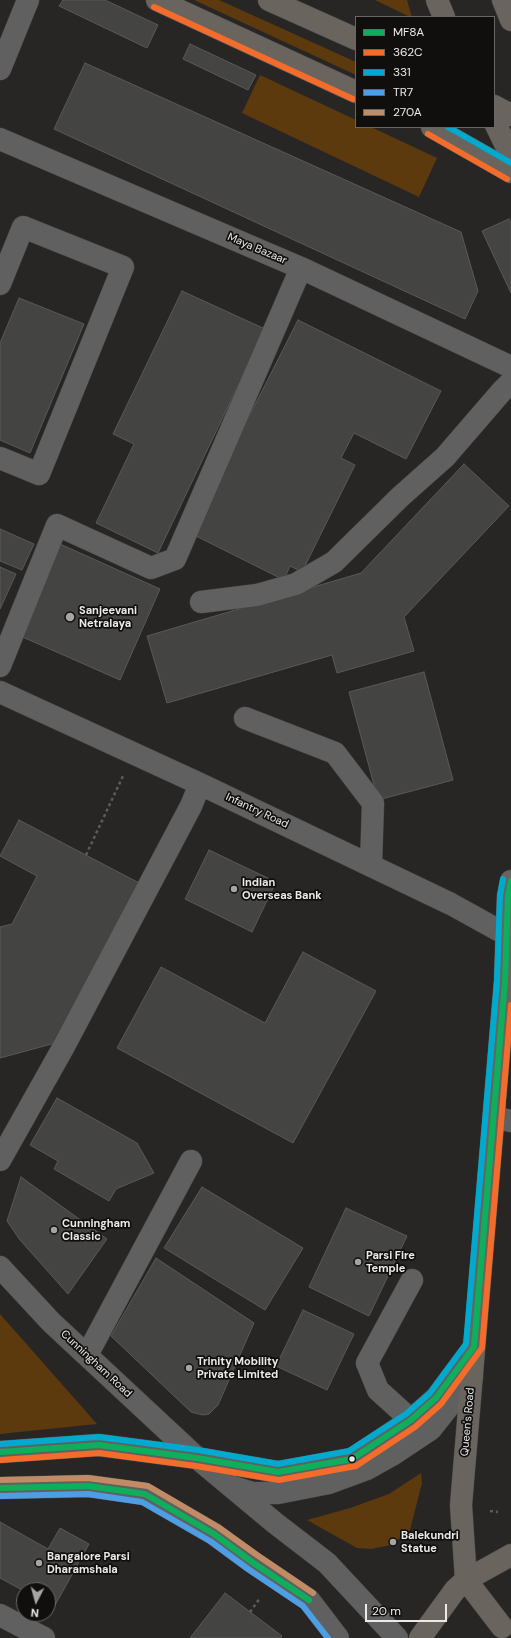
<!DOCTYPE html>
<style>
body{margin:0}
#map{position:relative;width:511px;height:1638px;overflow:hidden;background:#272625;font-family:"DM Sans",sans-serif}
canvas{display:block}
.legend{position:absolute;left:355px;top:16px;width:140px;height:112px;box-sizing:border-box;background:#100f0e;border:1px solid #686765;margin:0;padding:5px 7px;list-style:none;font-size:12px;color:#ebeae8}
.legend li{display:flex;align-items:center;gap:8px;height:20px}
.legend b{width:20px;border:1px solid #686765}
.north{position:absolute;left:16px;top:1582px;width:40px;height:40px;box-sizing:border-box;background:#100f0e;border:1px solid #686765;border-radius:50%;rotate:186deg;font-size:11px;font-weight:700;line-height:16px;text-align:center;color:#ebeae8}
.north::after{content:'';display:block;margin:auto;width:14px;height:18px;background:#a6a5a4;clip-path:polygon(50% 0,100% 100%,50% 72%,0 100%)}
.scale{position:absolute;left:365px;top:1604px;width:82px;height:18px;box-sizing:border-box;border:2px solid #ebeae8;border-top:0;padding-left:5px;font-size:12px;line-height:14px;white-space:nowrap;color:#ebeae8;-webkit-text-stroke:3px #100f0e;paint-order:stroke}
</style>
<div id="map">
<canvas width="511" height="1638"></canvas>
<ul class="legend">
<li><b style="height:5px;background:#0daf5c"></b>MF8A</li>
<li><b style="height:5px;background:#f36c2b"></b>362C</li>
<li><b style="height:5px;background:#00a9ce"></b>331</li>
<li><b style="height:5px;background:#4d9ee5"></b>TR7</li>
<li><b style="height:5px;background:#c18c65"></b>270A</li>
</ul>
<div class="north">N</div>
<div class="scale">20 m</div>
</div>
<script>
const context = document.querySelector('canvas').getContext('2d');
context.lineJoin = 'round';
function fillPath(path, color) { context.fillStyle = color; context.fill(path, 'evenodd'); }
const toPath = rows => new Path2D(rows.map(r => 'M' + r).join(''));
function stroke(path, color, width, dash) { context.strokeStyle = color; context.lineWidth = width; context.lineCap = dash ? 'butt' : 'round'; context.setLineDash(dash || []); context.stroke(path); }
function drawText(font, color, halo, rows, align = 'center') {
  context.font = font + ' "DM Sans",sans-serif'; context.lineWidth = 3.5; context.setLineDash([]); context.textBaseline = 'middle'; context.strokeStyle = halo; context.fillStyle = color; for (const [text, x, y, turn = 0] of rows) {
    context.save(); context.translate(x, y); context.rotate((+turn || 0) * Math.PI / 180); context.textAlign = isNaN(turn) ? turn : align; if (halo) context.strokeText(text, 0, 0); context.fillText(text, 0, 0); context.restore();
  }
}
fillPath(toPath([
 [194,0,219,0,356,62,356,75],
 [375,0,407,0,412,17,410,17],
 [260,75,356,120,356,127,371,127,437,158,419,197,242,113],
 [0,1314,97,1424,0,1434],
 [421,1473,422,1483,410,1530,391,1545,371,1549,357,1548,307,1520,350,1508,389,1494]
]), '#5d390e');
const building = toPath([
 [63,0,105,0,158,25,147,48,59,6,63,0],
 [190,44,256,75,248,90,183,59,190,44],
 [85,63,461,232,478,291,465,319,54,129,85,63],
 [509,219,511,223,511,293,482,231,509,219],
 [182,291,265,329,158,553,96,523,134,444,113,434,182,291],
 [19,298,84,324,30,453,0,440,0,343,19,298],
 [298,320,441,391,406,459,354,433,341,458,355,465,302,572,290,566,284,580,190,533,298,320],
 [464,464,509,506,404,617,414,651,337,673,332,655,167,703,147,636,361,573,464,464],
 [0,529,34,544,22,570,0,561,0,529],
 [60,544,160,589,120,680,18,635,60,544],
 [0,567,16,574,0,609,0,567],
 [424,672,453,780,378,800,349,692,424,672],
 [19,820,143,885,59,1042,0,1058,0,927,12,924,37,876,0,856,19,820],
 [209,850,276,882,252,932,185,899,209,850],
 [303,952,376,991,293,1143,117,1048,161,967,265,1023,303,952],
 [57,1098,137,1143,154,1173,116,1189,109,1201,54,1169,58,1161,30,1145,57,1098],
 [21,1177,107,1239,68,1294,20,1240,7,1221,21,1177],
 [202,1187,303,1248,265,1310,164,1248,202,1187],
 [346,1208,407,1236,369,1316,309,1287,346,1208],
 [156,1258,254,1323,218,1405,209,1414,203,1415,191,1412,111,1336,156,1258],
 [303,1310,354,1334,327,1390,276,1366,303,1310],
 [0,1522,48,1549,60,1528,89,1544,54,1607,48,1604,48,1590,24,1591,0,1578,0,1522],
 [225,1593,282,1636,280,1638,190,1638,225,1593]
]);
fillPath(building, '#444443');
stroke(building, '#5a5958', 1);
const minor = toPath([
 [0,69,28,0],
 [0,139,301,268,511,367],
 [0,284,23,227,123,267,39,474,0,458],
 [201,602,257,595,296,584,334,562,400,497,445,457,502,391,511,382],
 [0,666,57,525,151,568,175,559,301,268],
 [0,692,200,784,451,904,507,935],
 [245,718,335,753,373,803,371,865],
 [494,1117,511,1121],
 [0,1160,63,1048,191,806,200,784],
 [0,1267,51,1322,197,1458,275,1523,327,1563,397,1638],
 [87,1355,191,1161],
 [411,1420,378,1390,367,1363,412,1280],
 [0,1452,99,1445,197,1458,278,1472,352,1459,411,1420,436,1398,474,1347],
 [233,1487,253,1493,278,1493,329,1483,367,1469,392,1455,431,1429,472,1377],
 [0,1488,88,1486,145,1494,214,1534,252,1562,309,1600,338,1638],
 [0,1615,44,1638]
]);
const major = toPath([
 [157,0,356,92],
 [269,0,356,39],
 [437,0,444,17],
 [503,0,511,20],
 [494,106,511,115],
 [494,121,511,156],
 [432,127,511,172],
 [466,1580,461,1505,505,981,508,896,511,881],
 [466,1580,502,1627],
 [420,1638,455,1590,466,1580,511,1555]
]);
stroke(minor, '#444342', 23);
stroke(major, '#444342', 23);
stroke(toPath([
 [86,855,123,776],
 [490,1511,498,1512],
 [250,1612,260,1598]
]), '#5d5c5b', 2.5, [3, 3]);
stroke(minor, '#616060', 22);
stroke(major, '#69645e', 22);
stroke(toPath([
 [0,1452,99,1445,197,1458,278,1472,352,1459,411,1420,436,1398,474,1347,505,981,508,896,511,881],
 [0,1488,88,1486,145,1494,214,1534,252,1562,309,1600]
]), '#0daf5c', 6);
stroke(toPath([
 [154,7,353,99],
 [428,134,507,179],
 [1,1460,99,1453,196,1466,279,1480,356,1466,415,1427,441,1404,482,1348,511,1005]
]), '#f36c2b', 6);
stroke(toPath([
 [448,127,511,163],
 [0,1444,99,1437,198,1450,278,1464,349,1451,406,1414,430,1393,466,1344,497,981,500,896,503,879]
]), '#00a9ce', 6);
stroke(toPath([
 [0,1496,88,1494,142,1502,210,1541,248,1569,303,1606,328,1638]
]), '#4d9ee5', 6);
stroke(toPath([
 [0,1480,88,1478,148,1486,218,1527,257,1555,313,1593]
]), '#c18c65', 6);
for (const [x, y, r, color] of [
 [70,617,5,"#a6a5a4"],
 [234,889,4,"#a6a5a4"],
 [54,1230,4,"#a6a5a4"],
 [358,1262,4,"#a6a5a4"],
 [189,1368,4,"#a6a5a4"],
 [352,1459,3.5,"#ebeae8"],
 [393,1542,4,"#a6a5a4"],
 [39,1563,4,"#a6a5a4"]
]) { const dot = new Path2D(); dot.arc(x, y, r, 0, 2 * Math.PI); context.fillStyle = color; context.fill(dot); stroke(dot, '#100f0e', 1.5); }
drawText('11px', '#ebeae8', '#100f0e', [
 ["Maya Bazaar",257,249,23],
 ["Infantry Road",257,811,25],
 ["Cunningham Road",96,1364,43],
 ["Queen's Road",468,1422,-85]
]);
drawText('bold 11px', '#ebeae8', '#100f0e', [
 ["Sanjeevani",79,611],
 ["Netralaya",79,624],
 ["Indian",242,883],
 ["Overseas Bank",242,896],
 ["Cunningham",62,1224],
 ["Classic",62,1237],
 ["Parsi Fire",366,1256],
 ["Temple",366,1269],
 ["Trinity Mobility",197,1362],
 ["Private Limited",197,1375],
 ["Balekundri",401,1536],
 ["Statue",401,1549],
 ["Bangalore Parsi",47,1557],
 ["Dharamshala",47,1570]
], 'left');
</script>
